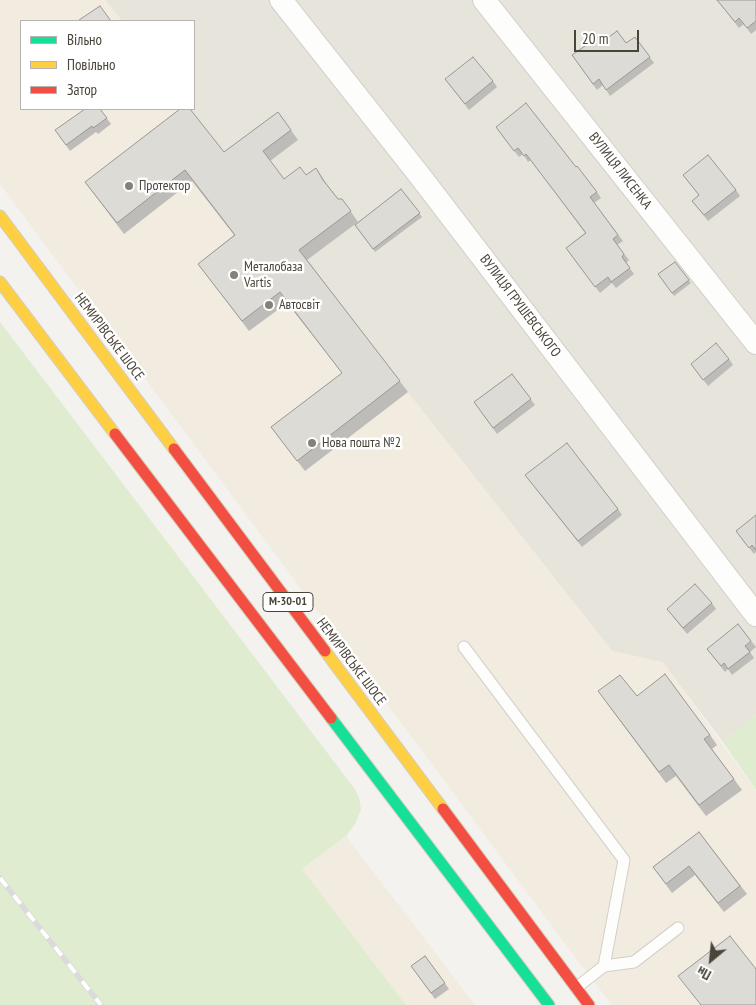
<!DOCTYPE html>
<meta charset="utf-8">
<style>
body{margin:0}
#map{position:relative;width:756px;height:1005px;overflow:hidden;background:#f3f2ee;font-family:"PT Sans Narrow",sans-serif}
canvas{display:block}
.legend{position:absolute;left:20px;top:20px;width:175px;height:90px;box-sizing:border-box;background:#fff;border:1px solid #b7b4b0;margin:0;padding:6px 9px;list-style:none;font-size:15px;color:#4a4439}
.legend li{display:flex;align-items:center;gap:10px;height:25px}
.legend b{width:25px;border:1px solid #b7b4b0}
.north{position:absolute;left:686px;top:935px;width:50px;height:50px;-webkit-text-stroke:4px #fff;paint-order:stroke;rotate:208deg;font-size:14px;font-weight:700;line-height:20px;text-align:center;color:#4a4439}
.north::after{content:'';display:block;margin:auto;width:18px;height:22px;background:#4a4439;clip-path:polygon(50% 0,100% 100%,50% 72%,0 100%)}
.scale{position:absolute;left:574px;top:30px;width:65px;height:22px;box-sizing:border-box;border:2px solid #4a4439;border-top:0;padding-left:6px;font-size:15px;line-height:18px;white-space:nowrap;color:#4a4439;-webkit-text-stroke:4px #fff;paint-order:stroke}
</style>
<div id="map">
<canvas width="756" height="1005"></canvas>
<ul class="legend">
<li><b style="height:6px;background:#16e098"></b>Вільно</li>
<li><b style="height:6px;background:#ffcf43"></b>Повільно</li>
<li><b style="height:6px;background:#f24e42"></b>Затор</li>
</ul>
<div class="north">Пн</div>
<div class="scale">20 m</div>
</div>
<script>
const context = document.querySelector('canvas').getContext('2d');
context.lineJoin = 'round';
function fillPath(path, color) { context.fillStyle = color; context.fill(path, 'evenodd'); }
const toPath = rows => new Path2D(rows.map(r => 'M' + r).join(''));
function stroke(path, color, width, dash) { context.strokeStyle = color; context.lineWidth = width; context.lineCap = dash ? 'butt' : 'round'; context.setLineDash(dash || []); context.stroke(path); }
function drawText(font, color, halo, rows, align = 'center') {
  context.font = font + ' "PT Sans Narrow",sans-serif'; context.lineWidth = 5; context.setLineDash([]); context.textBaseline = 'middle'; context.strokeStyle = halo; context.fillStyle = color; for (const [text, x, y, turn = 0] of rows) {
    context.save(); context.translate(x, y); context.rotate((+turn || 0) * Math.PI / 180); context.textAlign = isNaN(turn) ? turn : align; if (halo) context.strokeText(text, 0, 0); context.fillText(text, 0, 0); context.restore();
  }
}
fillPath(toPath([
 [105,0,756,0,756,715,723,742,663,663,612,651,413,399,189,109,194,109,194,21,122,21]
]), '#e7e4dc');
fillPath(toPath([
 [0,0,105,0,122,21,21,21,21,109,189,109,413,399,612,651,663,662,756,791,756,1005,612,1005,576,958,0,184],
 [346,836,475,1005,406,1005,302,869]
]), '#f2ebdf');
fillPath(toPath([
 [0,322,354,788,359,798,361,809,355,824,346,836,302,869,406,1005,0,1005],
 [756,715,756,790,723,742]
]), '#dfeccf');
const lane = toPath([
 [464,647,624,860,604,966],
 [576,988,604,966,634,962,678,928]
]);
const street = toPath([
 [281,0,420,176,756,615],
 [484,0,756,343]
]);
const fast = toPath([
 [331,718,549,1005]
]);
const slow = toPath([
 [0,216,174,449],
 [0,282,115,434],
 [325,651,443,809]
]);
const jam = toPath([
 [115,434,331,718],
 [174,449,325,651],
 [443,809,589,1005]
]);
stroke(lane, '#d1d0cb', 13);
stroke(street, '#d1d0cb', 24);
stroke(fast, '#d5cfbc', 13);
stroke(slow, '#d5cfbc', 13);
stroke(jam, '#d5cfbc', 13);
stroke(lane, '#fdfdfc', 11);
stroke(street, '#fdfdfc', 22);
stroke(fast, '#16e098', 11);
stroke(slow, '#ffcf43', 11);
stroke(jam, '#f24e42', 11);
const rail = toPath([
 [0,878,101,1005]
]);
stroke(rail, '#dbdbda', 5.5);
stroke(rail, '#fff', 4, [11]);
fillPath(toPath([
 [717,0,756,0,756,30,751,34,744,24,739,28],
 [635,37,654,63,610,96,603,85,597,90,572,55,602,42,626,43],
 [445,79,493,81,497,87,469,110],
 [100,109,111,124,98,134,96,132,70,151,55,130],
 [278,112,298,140,270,161,284,179,306,175,316,168,328,186,338,199,342,199,358,222,307,260,408,392,305,471,271,427,342,373,287,303,249,331,198,264,234,235,192,181,124,234,85,182,224,152],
 [500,133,576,167,597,192,601,198,594,203,623,241,617,245,629,260,626,263,634,274,616,288,612,283,600,293,566,248,585,233,531,160,528,162,523,154,519,157],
 [683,175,736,190,740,196,708,221,692,201,699,195],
 [401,189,422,217,375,252,355,225],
 [675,262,691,283,674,296,658,274],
 [729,359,733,365,708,386,691,364],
 [512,374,535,405,497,434,474,402],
 [525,475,618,509,622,515,582,547],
 [756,515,756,552,754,554,736,531],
 [712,603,716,609,687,634,667,609],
 [751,641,756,647,750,652,754,658,732,675,728,669,725,672,707,649],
 [637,696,710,735,717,745,712,749,742,790,706,816,676,776,666,783,606,702],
 [699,832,747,894,724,912,695,875,672,893,653,867],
 [425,956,449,989,435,999,411,966]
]), '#bebcb8');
const building = toPath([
 [717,0,756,0,756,21,747,28,739,18,735,22,717,0],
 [100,6,111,21,80,21,79,20,100,6],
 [617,31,626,43,635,37,650,57,606,90,599,79,593,84,572,55,598,37,602,42,617,31],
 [473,57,493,81,465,104,445,79,473,57],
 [526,103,576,167,577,166,597,192,590,197,618,235,613,239,624,254,622,257,630,268,611,282,608,277,595,287,566,248,586,233,526,154,524,156,518,148,514,151,496,127,526,103],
 [85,109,100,109,107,118,93,128,92,126,66,145,55,130,85,109],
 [180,109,190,109,224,152,278,112,291,130,263,151,284,179,300,167,306,175,316,168,323,180,338,199,342,199,351,211,299,250,400,381,297,461,271,427,342,373,280,292,242,321,198,264,235,235,185,170,117,223,85,182,180,109],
 [708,155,736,190,704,215,692,201,699,195,683,175,708,155],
 [401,189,420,213,373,249,355,225,401,189],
 [675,262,689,280,672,293,658,274,675,262],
 [716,343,729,359,703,380,691,364,716,343],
 [512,374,531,399,493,428,474,402,512,374],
 [567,443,618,509,578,541,525,475,567,443],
 [756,515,756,550,752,545,749,548,736,531,756,515],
 [695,584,712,603,683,628,667,609,695,584],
 [738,624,751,641,745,646,750,652,728,669,724,663,721,666,707,649,738,624],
 [665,674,710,735,704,739,734,779,699,805,669,765,659,772,598,691,620,675,637,696,665,674],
 [699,832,740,886,718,903,689,866,666,884,653,867,699,832],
 [730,936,756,969,756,1005,701,1005,678,976,730,936],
 [425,956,445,983,431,993,411,966,425,956]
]);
fillPath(building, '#dddbd6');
stroke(building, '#9b9996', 1);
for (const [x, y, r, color] of [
 [129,186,5,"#858178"],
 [234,275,5,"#858178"],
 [269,305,5,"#858178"],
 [312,443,5,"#858178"]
]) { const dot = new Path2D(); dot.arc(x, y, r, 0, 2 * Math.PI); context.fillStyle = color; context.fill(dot); stroke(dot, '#fff', 2); }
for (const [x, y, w] of [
 [288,602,50]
]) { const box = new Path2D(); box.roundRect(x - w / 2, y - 9.5, w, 19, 4); context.fillStyle = '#fff'; context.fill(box); stroke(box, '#4a4439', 1); }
drawText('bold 12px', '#4a4439', null, [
 ["М-30-01",288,602]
]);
drawText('14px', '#4a4439', '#fff', [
 ["ВУЛИЦЯ ЛИСЕНКА",620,171,52],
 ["ВУЛИЦЯ ГРУШЕВСЬКОГО",520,306,53],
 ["НЕМИРІВСЬКЕ ШОСЕ",109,337,53],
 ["НЕМИРІВСЬКЕ ШОСЕ",351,662,53]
]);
drawText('14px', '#4a4439', '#fff', [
 ["Протектор",139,186],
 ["Металобаза",244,267],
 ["Vartis",244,283],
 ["Автосвіт",279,305],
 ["Нова пошта №2",322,443]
], 'left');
</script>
